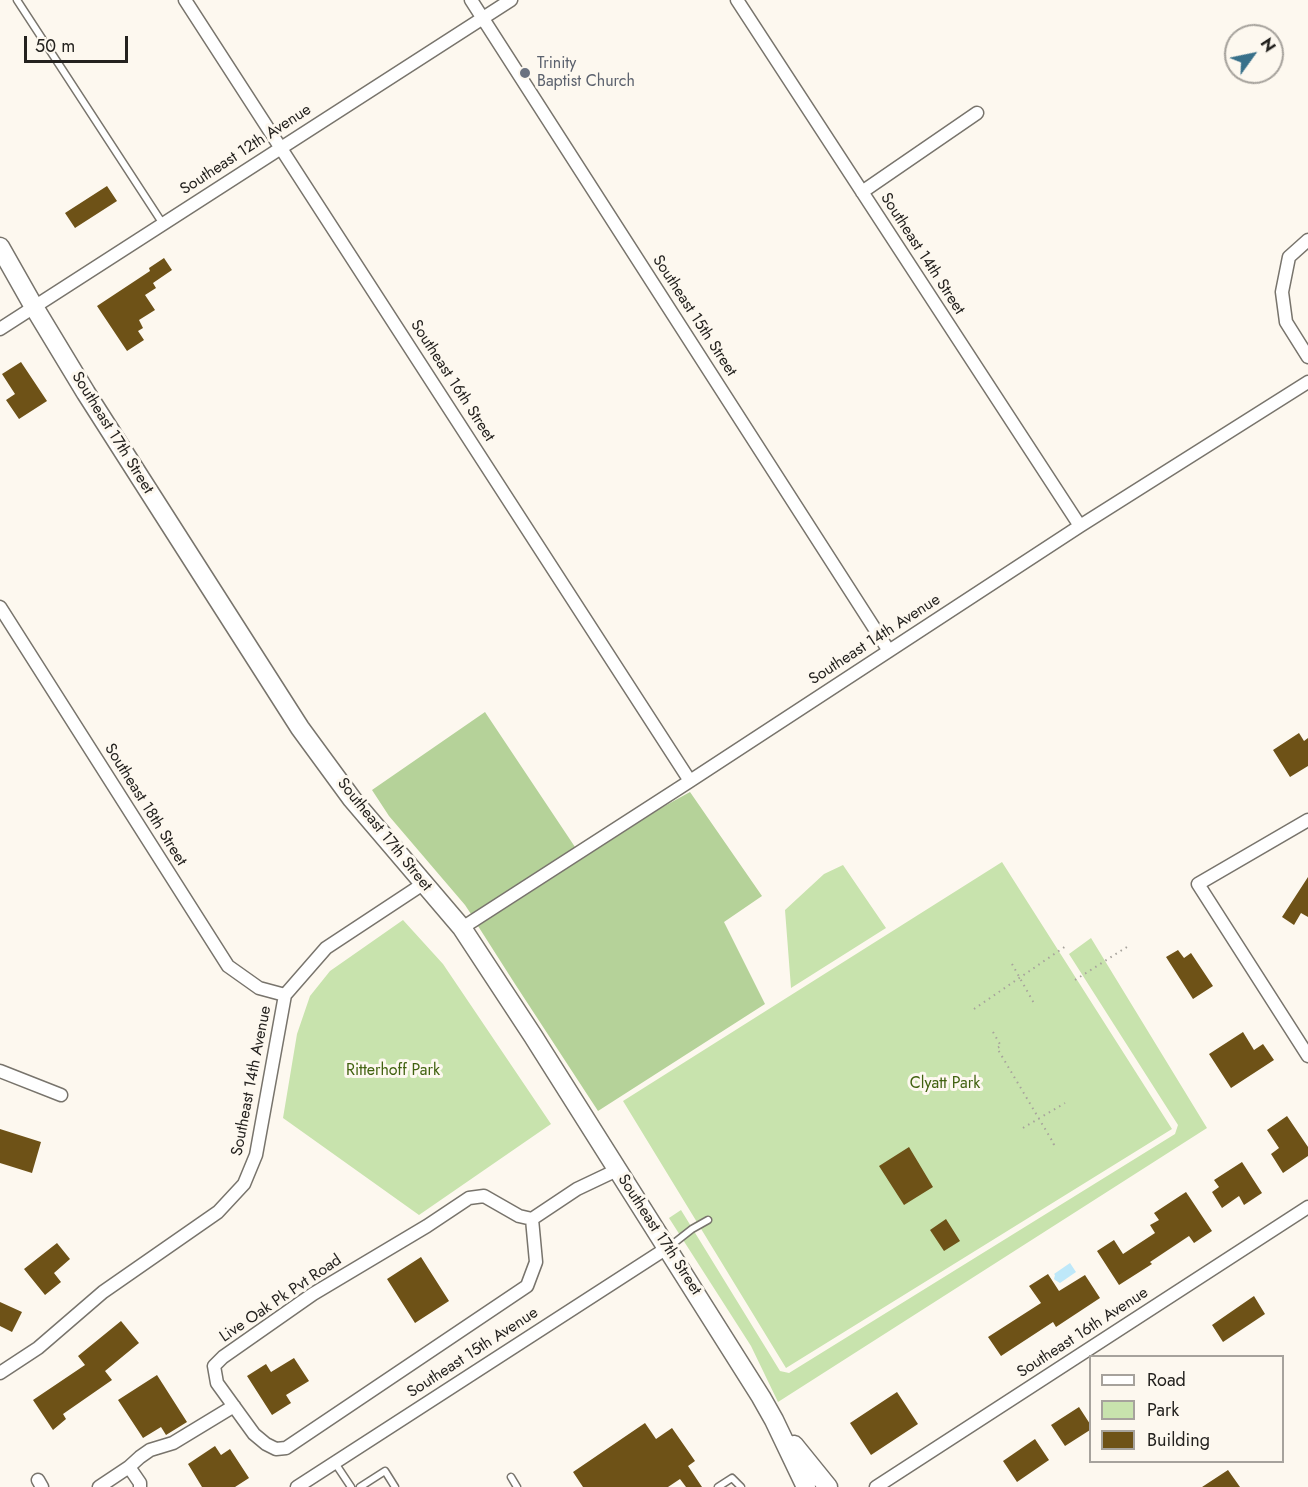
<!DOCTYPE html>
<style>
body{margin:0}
#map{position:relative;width:1308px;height:1487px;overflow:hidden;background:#fdf8ef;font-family:Jost,sans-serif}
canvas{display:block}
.legend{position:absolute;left:1089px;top:1355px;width:195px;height:108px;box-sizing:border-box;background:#fdf8ef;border:2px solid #a6a29c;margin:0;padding:8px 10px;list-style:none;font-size:18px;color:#24221f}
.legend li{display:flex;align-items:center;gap:12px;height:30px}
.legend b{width:30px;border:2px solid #a6a29c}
.north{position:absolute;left:1224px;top:24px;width:60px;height:60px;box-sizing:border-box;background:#fdf8ef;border:2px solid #a6a29c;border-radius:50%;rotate:57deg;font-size:16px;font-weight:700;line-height:24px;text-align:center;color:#24221f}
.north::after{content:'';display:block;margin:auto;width:21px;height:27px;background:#38708a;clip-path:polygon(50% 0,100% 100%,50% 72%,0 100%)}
.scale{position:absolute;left:24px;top:36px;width:104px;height:27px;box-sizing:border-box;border:3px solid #24221f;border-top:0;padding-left:8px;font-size:18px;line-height:21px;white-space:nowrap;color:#24221f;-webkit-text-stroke:4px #fdf8ef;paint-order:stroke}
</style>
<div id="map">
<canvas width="1308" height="1487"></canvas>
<ul class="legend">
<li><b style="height:8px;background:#fff"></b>Road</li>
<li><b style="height:16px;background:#c8e3ad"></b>Park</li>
<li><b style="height:16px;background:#6e5217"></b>Building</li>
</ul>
<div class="north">N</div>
<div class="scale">50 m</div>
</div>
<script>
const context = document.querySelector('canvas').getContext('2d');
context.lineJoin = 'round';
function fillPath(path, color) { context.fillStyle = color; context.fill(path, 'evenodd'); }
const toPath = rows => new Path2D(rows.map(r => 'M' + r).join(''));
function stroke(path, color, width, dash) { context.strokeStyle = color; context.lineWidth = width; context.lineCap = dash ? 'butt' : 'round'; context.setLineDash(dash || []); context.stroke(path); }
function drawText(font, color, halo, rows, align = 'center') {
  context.font = font + ' Jost,sans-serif'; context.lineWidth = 6; context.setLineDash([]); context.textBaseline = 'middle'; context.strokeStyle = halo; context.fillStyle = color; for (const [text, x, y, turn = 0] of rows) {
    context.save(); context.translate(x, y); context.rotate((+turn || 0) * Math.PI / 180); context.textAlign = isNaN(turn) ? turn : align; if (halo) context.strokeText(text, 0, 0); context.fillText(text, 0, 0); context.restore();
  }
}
fillPath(toPath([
 [1002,862,1172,1129,786,1368,623,1101],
 [843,865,886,928,791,988,785,910,824,874],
 [403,920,443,964,551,1124,419,1215,283,1118,297,1034,310,996,330,971],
 [1091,938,1207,1128,778,1402,751,1346,669,1218,681,1210,780,1371,789,1373,1175,1134,1178,1125,1069,954]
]), '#c8e3ad');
fillPath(toPath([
 [485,712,575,847,471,914,465,905,389,816,372,790],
 [690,792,762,896,724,922,765,1004,598,1111,515,984,478,926,661,808]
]), '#b5d299');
fillPath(toPath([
 [1070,1263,1076,1272,1060,1283,1055,1280,1054,1279,1055,1275,1054,1274]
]), '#bee8f9');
fillPath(toPath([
 [107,186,117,201,75,228,65,213],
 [164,258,172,270,153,283,156,288,145,295,155,310,139,320,143,328,138,331,144,340,127,351,97,306,150,271,149,268],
 [21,362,47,401,19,419,6,400,15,394,2,374],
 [1299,733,1304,741,1308,738,1308,766,1290,777,1273,750],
 [1308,877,1308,917,1301,913,1294,925,1282,917],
 [1178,950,1184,958,1191,953,1213,986,1193,999,1166,957],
 [1243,1032,1254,1050,1263,1044,1274,1060,1231,1088,1209,1054],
 [1287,1116,1308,1147,1308,1156,1283,1173,1271,1154,1279,1148,1267,1130],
 [0,1129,41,1142,32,1173,0,1163],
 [909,1147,933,1187,904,1205,879,1166],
 [1242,1162,1262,1193,1244,1205,1239,1196,1222,1208,1212,1192,1219,1187,1214,1180],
 [1186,1192,1212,1231,1194,1243,1189,1236,1150,1262,1152,1264,1119,1285,1097,1251,1114,1240,1123,1254,1155,1233,1150,1225,1159,1220,1154,1213],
 [946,1219,960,1241,944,1251,930,1230],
 [57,1243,70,1259,54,1273,61,1282,45,1295,24,1269],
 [421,1257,449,1301,415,1323,387,1279],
 [1048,1274,1059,1291,1085,1275,1100,1298,1056,1327,1053,1322,1001,1356,988,1337,1041,1303,1029,1286],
 [1254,1296,1265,1314,1223,1342,1212,1325],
 [0,1302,22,1312,12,1332,0,1326],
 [121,1321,139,1343,105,1371,112,1380,63,1414,66,1419,53,1430,33,1400,85,1365,78,1356],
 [294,1358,309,1381,286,1395,291,1403,272,1415,247,1376,266,1364,271,1372],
 [157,1375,187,1422,166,1435,161,1427,143,1438,118,1400],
 [897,1392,918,1424,871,1455,850,1423],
 [1079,1407,1090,1424,1090,1430,1065,1446,1051,1425],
 [645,1423,656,1439,672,1428,695,1461,688,1466,702,1487,686,1487,680,1479,668,1487,583,1487,573,1472],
 [1035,1439,1049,1460,1017,1482,1003,1461],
 [215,1446,221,1455,230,1449,249,1478,235,1487,202,1487,188,1464],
 [1228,1470,1240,1487,1202,1487]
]), '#6e5217');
const lane = toPath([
 [17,0,163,224],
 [669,1247,692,1229,708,1220],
 [335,1463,351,1487],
 [511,1477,517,1487],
 [360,1487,385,1471,395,1487],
 [718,1487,732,1478,741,1487]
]);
const street = toPath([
 [185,0,690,781],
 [471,0,889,651],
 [737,0,1080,526],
 [862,192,977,113],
 [1308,240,1289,257,1282,292,1286,322,1308,357],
 [0,329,511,0],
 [0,607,228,966,259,988,285,995],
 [1308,820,1198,884,1308,1056],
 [462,928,690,781,1080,526,1308,382],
 [0,1071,61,1095],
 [532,1219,519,1216,484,1196,469,1198,427,1226,313,1294,223,1357,214,1366,217,1383,254,1434,266,1444,276,1449,286,1448,527,1286,536,1262,532,1219,577,1189,617,1170],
 [0,1373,38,1348,103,1292,218,1212,244,1184,256,1155,285,995,326,948,423,884],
 [129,1467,140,1483,140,1487],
 [38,1480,42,1487],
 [99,1487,129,1467,140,1457,150,1450,173,1443,234,1406],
 [297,1487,667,1248],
 [876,1487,1308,1207]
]);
const secondary = toPath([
 [0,247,34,307,86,393,300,728,352,799,462,928,533,1036,761,1397,774,1420,806,1487],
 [794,1445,828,1487]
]);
stroke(lane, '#78746c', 9);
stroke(street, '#78746c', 15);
stroke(secondary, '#78746c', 21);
stroke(toPath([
 [1012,964,1035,1005],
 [1075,980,1130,945],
 [974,1009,1066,946],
 [993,1032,1001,1046,997,1048,1054,1144,1052,1146],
 [1023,1128,1065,1103]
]), '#a7a39c', 2, [1.5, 4.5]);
stroke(lane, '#fff', 6);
stroke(street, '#fff', 12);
stroke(secondary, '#fff', 18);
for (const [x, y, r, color] of [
 [525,73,6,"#6b7280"]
]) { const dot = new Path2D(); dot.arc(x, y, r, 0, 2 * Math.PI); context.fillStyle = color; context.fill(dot); stroke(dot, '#fdf8ef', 2); }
drawText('16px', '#5b616d', '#fdf8ef', [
 ["Trinity",537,64],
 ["Baptist Church",537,82]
], 'left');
drawText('16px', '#24221f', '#fdf8ef', [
 ["Southeast 12th Avenue",246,150,-33],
 ["Southeast 14th Street",922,254,57],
 ["Southeast 15th Street",694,316,57],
 ["Southeast 16th Street",452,381,57],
 ["Southeast 17th Street",112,433,58],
 ["Southeast 14th Avenue",875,640,-33],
 ["Southeast 18th Street",145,805,58],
 ["Southeast 17th Street",384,835,51],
 ["Southeast 14th Avenue",252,1081,-79],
 ["Southeast 17th Street",659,1235,57],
 ["Live Oak Pk Pvt Road",281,1299,-34],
 ["Southeast 16th Avenue",1083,1333,-33],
 ["Southeast 15th Avenue",473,1353,-33]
]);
drawText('16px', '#40610f', '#fdf8ef', [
 ["Ritterhoff Park",393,1071],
 ["Clyatt Park",945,1084]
]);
</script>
